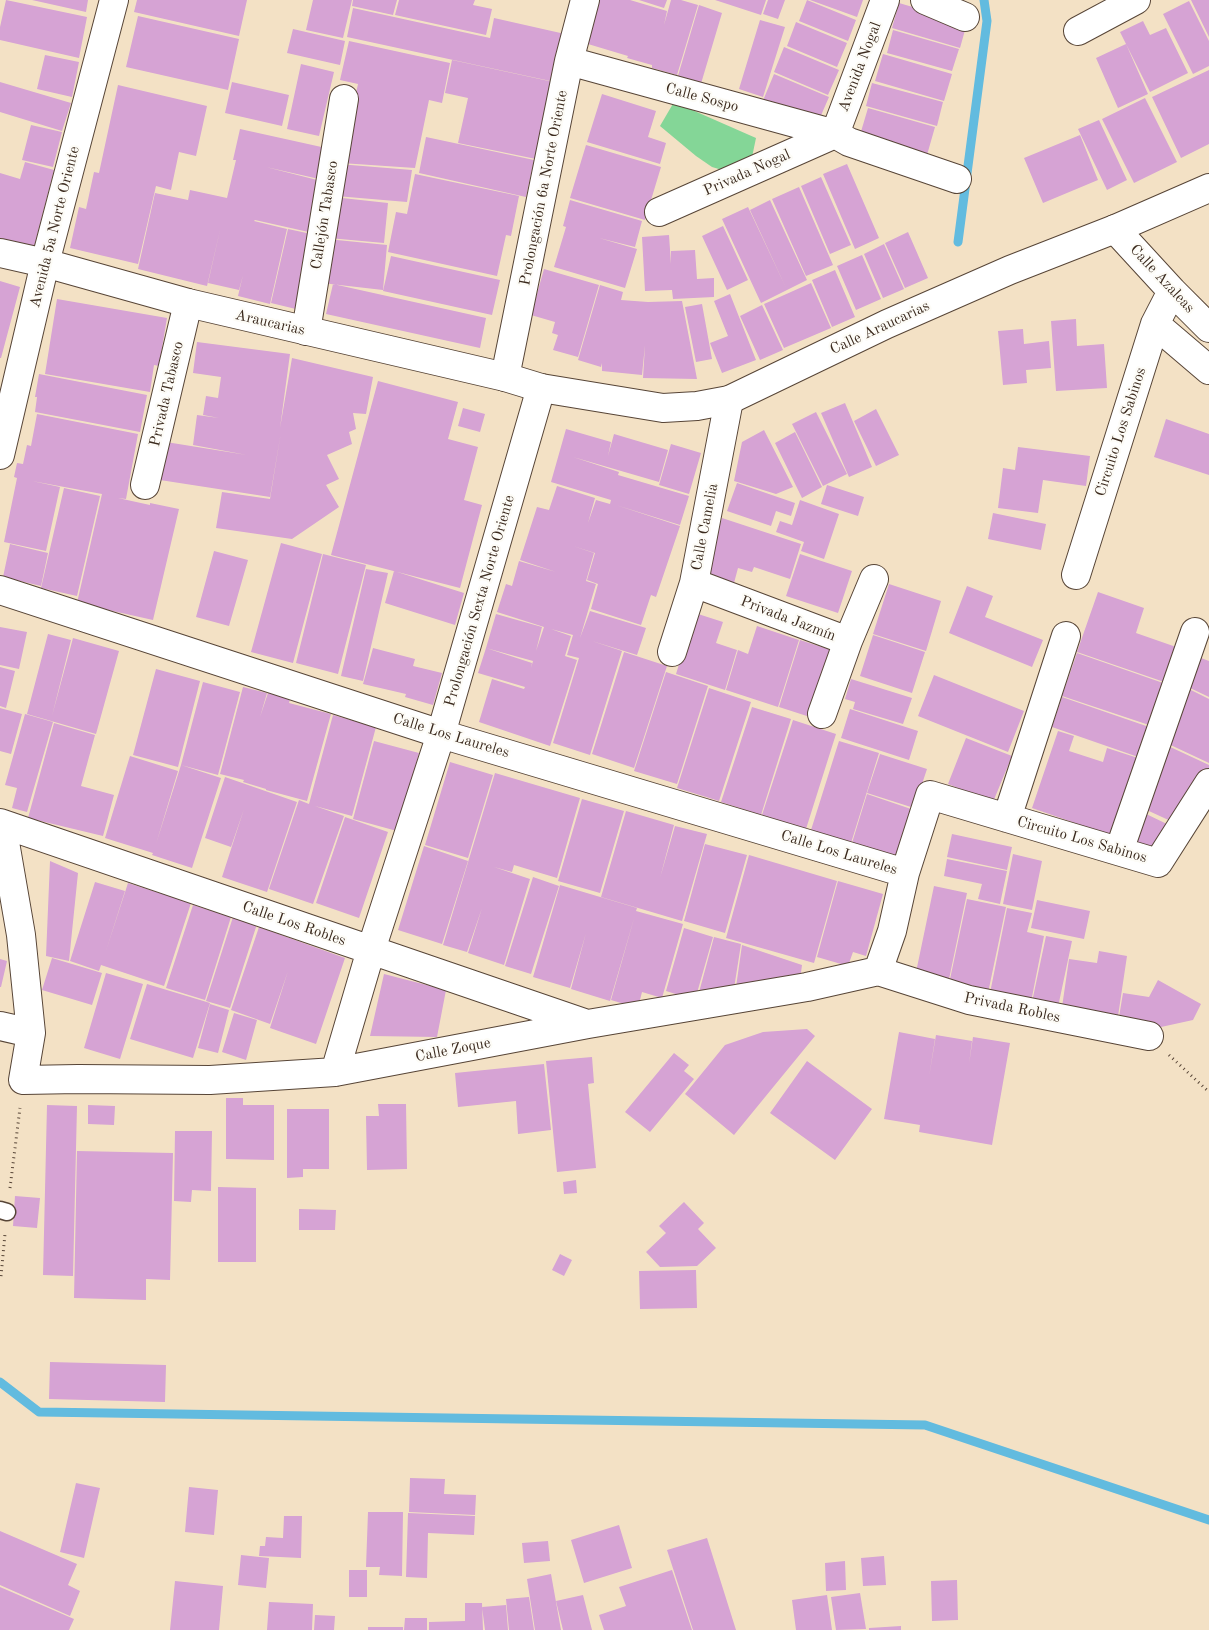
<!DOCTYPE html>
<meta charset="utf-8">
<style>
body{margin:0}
canvas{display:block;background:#f3e1c5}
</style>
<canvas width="1209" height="1630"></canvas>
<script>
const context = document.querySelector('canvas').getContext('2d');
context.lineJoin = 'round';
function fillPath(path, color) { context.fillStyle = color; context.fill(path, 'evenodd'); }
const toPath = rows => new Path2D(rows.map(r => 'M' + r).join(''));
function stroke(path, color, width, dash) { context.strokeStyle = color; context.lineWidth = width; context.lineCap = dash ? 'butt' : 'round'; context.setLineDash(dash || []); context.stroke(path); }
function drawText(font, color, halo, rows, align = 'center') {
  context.font = font + ' "Old Standard TT",serif'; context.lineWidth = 4.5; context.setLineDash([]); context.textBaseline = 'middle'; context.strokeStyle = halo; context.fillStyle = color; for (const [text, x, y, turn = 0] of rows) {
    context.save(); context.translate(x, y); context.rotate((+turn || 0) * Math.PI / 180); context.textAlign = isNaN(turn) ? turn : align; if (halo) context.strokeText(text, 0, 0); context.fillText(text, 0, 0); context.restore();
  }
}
fillPath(toPath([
 [674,102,756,138,751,162,729,172,712,167,696,156,660,126]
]), '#84d697');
stroke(toPath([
 [958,242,987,21,984,0],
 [0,1382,39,1412,925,1425,1209,1520]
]), '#62bbdf', 9);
fillPath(toPath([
 [6,0,87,17,79,58,0,40,0,27],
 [32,0,88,0,86,12],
 [137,0,247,0,239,36,134,12],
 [313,0,352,0,343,38,306,30],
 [353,0,397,0,393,15,352,6],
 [399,0,475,0,473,5,492,9,486,35,395,15],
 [590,0,630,0,667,11,664,25,671,0,681,0,698,5,677,75,652,68,652,65,627,58,628,56,578,41],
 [639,0,667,0,664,8],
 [715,0,766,0,761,15],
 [768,0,785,0,778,19,763,14],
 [807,0,856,20,848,41,799,21],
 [810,0,863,0,857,17],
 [1191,0,1209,0,1209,37],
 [1189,1,1209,41,1209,66,1193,74,1163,14],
 [899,3,967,23,960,48,892,28],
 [699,5,722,13,700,87,677,79],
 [353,8,490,38,494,18,565,34,555,82,347,37],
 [138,16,239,39,228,90,126,67],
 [760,20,785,27,763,97,739,89],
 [1143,21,1150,35,1166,28,1188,73,1150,92,1120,32],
 [796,22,847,43,837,67,787,46],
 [293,29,345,41,340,65,287,53],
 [893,30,959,49,952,71,887,53],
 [349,41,450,63,442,103,429,100,415,168,341,163,358,84,340,80],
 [1126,44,1148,94,1118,108,1096,58],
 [784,47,839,70,828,95,774,72],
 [883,54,952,74,944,101,875,81],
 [45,55,79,62,72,97,37,89],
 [452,60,558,83,536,159,458,143,468,98,445,93],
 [301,64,334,72,319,136,287,129],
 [1209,70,1209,144,1181,158,1152,97],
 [774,74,829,97,816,127,762,103],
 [0,82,71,103,62,131,0,112],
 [232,82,289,95,282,126,225,113],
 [872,83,943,102,937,126,866,106],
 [118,85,207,106,196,156,179,152,171,190,156,186,138,264,70,248,79,207,86,209,94,172,99,173],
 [602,94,656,111,648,137,666,143,660,164,587,142],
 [1145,98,1177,162,1134,183,1102,119],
 [868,108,935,127,927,155,860,135],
 [1099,120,1127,180,1107,190,1078,129],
 [31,125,62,132,53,167,22,160],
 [240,129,326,148,319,179,266,167,325,182,313,233,255,220,254,221,287,229,270,304,238,296,243,275,239,290,208,283,221,226,207,286,138,269,155,193,188,200,190,190,227,198,236,160,233,160],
 [1080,135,1098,180,1043,203,1024,158],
 [426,137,534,160,526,197,419,173],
 [586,145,661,167,645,220,570,198],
 [25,162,54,170,34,247,0,238,0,173,20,179],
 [338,164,412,170,407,202,336,196],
 [847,164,879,238,855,249,823,174],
 [415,174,519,196,511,236,506,235,497,276,388,252,396,212,407,214],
 [821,177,851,245,830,254,801,186],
 [799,187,833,265,806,276,772,199],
 [333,197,388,203,384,243,329,238],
 [570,200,642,221,635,247,599,238,637,249,625,288,554,267,566,227,563,226],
 [770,200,807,280,787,290,750,210],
 [748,207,787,290,761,303,722,219],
 [723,226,748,280,727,290,702,236],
 [288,229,316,235,300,310,271,303],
 [908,232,928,278,905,288,885,243],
 [669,235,671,264,671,251,695,250,697,279,714,278,714,297,673,299,672,290,645,291,642,237],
 [327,239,387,245,383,290,322,283],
 [884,244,904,289,883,298,864,254],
 [862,255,881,299,856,310,837,266],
 [391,256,500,280,492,315,383,291],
 [544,269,599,285,578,357,553,350,558,335,552,333,555,322,531,315],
 [835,270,855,317,832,327,812,280],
 [0,281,20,287,1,358,0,358],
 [811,283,831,328,784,348,764,304],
 [333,284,486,318,480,348,326,314],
 [600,285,623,292,621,300,648,302,682,301,697,379,643,378,645,345,642,375,602,371,602,363,601,367,578,360],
 [730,294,756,360,722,373,710,343,728,336,714,301],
 [57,299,167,318,159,366,154,365,150,392,45,374],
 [702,304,712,359,696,362,685,307],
 [762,305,783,350,760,360,740,316],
 [1076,319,1077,346,1104,344,1107,388,1056,391,1051,321],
 [1023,329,1024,344,1049,341,1051,368,1026,370,1027,383,1003,385,998,331],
 [197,342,290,354,280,428,292,358,373,377,366,414,353,413,356,429,349,432,352,444,327,455,339,479,326,485,339,507,292,539,216,528,222,492,270,499,281,432,270,497,160,480,166,442,247,455,193,445,197,415,219,418,203,415,206,396,218,398,221,377,193,373],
 [39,374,147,395,140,432,35,412,37,397,35,397],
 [378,381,458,402,448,439,478,447,464,500,482,505,460,588,331,555],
 [845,403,872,467,849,477,821,413],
 [463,408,485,414,480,432,458,426],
 [876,409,899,455,876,466,854,421],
 [816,412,847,474,823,486,792,424],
 [37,414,138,434,126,499,118,498,150,505,150,503,179,509,153,620,77,603,102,494,32,481,60,487,46,551,4,542,17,478,14,477,17,463,23,464,27,445,31,446],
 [1166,419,1209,434,1209,475,1154,457],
 [566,429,611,442,608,456,614,434,668,450,659,482,573,457,619,472,618,475,689,496,680,525,616,505,680,526,656,597,651,595,641,625,591,609,598,584,587,580,595,553,573,546,594,553,586,581,596,584,580,638,590,611,646,628,637,655,592,641,622,651,590,755,553,743,579,658,567,655,573,635,551,629,571,636,565,656,577,660,550,746,479,722,492,679,524,689,525,687,478,673,486,648,532,663,531,668,533,661,486,648,496,614,542,627,536,651,544,627,497,612,506,584,512,586,519,561,556,572,520,560,537,507,549,510,557,486,595,498,588,523,596,500,610,504,611,500,551,482],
 [764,430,793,487,776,494,734,481,742,442],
 [795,432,822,487,802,498,775,443],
 [671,444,701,453,689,494,659,485],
 [1018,447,1090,456,1086,486,1043,480,1038,513,998,508,1003,468,1015,470],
 [737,483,795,503,791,516,776,511,771,526,727,511],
 [827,485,864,497,858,516,821,504],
 [64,488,100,496,77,596,41,588],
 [800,500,839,514,824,559,801,551,804,542,776,532,780,521,792,525],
 [993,513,1046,524,1041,550,988,539],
 [722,518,801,544,790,579,754,567,752,572,738,568,734,583,705,574],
 [281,543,322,554,293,663,251,652],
 [10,544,48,553,41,586,3,577],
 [214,551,248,560,229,626,196,617],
 [323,554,366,565,338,674,296,663],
 [800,554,852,571,838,613,786,596],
 [366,569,388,573,363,681,341,676],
 [394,571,464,593,455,625,385,603],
 [889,584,941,601,926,651,873,634],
 [967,586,993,596,985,617,1043,640,1032,667,949,633],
 [1098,592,1144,608,1136,633,1179,648,1167,683,1077,652],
 [695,613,723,622,716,643,737,650,725,690,676,674],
 [757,626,799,640,778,707,726,690,738,650,748,654],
 [0,627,27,632,19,669,0,665],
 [48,634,71,640,52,716,73,638,119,651,96,734,27,714],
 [873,635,925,652,912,693,860,676],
 [800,640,831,650,810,717,779,707],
 [373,648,415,659,413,666,442,673,433,705,405,697,406,694,363,684],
 [624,652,667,666,634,768,592,754],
 [1077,653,1166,684,1152,726,1062,696],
 [1201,658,1209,661,1209,697,1188,687],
 [0,667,15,671,6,708,0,706],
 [156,669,200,681,178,767,133,755],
 [666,672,708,686,677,784,634,771],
 [934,675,1024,711,1008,752,918,716],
 [851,679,912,698,903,724,853,709,855,702,845,699],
 [203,682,240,692,218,775,181,765],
 [243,687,267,693,260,717,268,693,290,699,289,703,331,714,307,801,266,790,266,789,243,782,244,780,220,774],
 [709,688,751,702,719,801,677,788],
 [1187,688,1209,699,1209,763,1162,741],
 [1062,697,1152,728,1141,758,1052,727],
 [752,707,791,719,761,815,721,802],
 [0,708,22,714,11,754,0,751],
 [850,709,918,731,909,760,841,738],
 [25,714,53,722,27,812,12,808,17,788,5,785],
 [333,715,376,727,352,816,315,806,344,816,313,904,269,889,299,800,309,804],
 [793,720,836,734,806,829,762,815],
 [54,723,95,735,81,786,114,795,103,836,28,818],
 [1058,731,1074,736,1069,751,1103,762,1107,748,1141,759,1115,837,1032,808],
 [966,738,1012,756,993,802,948,784],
 [374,741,419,753,397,831,353,819],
 [839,741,879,753,851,843,811,830],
 [1166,745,1209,765,1209,776,1175,823,1138,806],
 [880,754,927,769,914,808,867,793],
 [130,756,178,771,156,844,181,765,221,778,192,868,152,855,153,853,105,838],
 [450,762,493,775,468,858,425,845],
 [495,773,580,798,557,878,514,865,512,872,494,867,530,879,504,965,468,953,482,908,467,952,443,945],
 [225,777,297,802,267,892,222,877,244,809,231,847,205,838],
 [867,794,914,810,898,858,852,843],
 [582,799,624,811,600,893,558,881],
 [626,811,674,825,660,878,675,826,707,834,682,921,601,897],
 [1140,811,1171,826,1158,855,1127,841],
 [345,817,388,832,359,918,316,903],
 [952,834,1012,847,1007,870,947,857],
 [705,844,747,855,725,933,684,921],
 [424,846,468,861,442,944,398,930],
 [1013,854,1042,861,1032,910,1003,904],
 [749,855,837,881,814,963,726,938],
 [947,859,1007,871,1000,904,978,899,982,884,944,876],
 [50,861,78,873,69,961,46,956],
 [533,877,559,886,531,974,505,966],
 [838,881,883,894,866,956,853,952,848,966,817,957],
 [95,882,125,891,105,954,128,883,191,903,164,986,101,965,99,971,70,961],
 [560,885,637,908,636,911,683,924,662,998,642,992,638,1008,611,1000,635,915,610,1001,571,989,586,933,570,988,533,977],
 [934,886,967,893,948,984,915,977],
 [967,899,1006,907,988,993,949,984],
 [1037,900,1090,911,1084,939,1031,928],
 [193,905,231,917,205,1000,166,988],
 [1007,908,1032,913,1027,932,1044,936,1031,1002,990,993],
 [233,917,257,924,230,1008,206,1001],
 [259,927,345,958,316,1044,270,1028,288,971,270,1024,231,1010],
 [684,928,713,937,695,1000,666,991],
 [1046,936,1072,941,1058,1007,1032,1002],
 [714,937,741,944,733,995,698,996],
 [742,945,802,965,800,980,735,994],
 [1099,951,1127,956,1117,1023,1061,1014,1069,959,1097,963],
 [52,958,102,973,92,1005,42,990],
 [0,959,7,961,1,987,0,987],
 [106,973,143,984,120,1059,84,1048],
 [384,974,446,990,437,1037,370,1036],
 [1158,980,1201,1004,1193,1020,1161,1027,1161,1030,1118,1023,1123,993,1149,997],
 [147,984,210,1003,193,1058,130,1039],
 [210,1004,229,1010,218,1053,198,1048],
 [234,1013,257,1020,246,1060,222,1052],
 [807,1029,815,1036,734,1135,685,1094,725,1045,763,1032],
 [899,1032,935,1039,929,1077,936,1035,972,1041,969,1064,973,1037,1010,1043,992,1145,919,1132,920,1125,884,1119],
 [674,1053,689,1065,684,1071,694,1079,650,1132,625,1112],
 [592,1057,594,1083,588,1084,596,1168,557,1172,546,1061],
 [807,1061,872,1109,835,1160,770,1113],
 [544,1064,551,1130,518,1134,516,1101,458,1107,455,1073],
 [226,1098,243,1098,243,1105,274,1105,274,1160,226,1159],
 [378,1104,406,1104,407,1169,367,1170,366,1116,379,1116],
 [47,1105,77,1106,73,1276,43,1275],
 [88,1105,115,1106,114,1125,88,1124],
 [287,1109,329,1109,329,1169,303,1169,303,1177,287,1178],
 [175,1131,212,1131,211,1191,192,1190,191,1202,174,1201],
 [77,1151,173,1153,170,1280,146,1279,146,1300,74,1298],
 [576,1180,577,1193,564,1194,563,1182],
 [218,1187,256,1188,256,1262,218,1262],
 [15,1196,40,1198,37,1228,13,1226],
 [684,1202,704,1223,698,1229,716,1248,697,1266,660,1267,646,1252,666,1233,659,1226],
 [299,1209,336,1210,335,1230,299,1230],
 [560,1254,572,1260,564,1276,552,1270],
 [696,1270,697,1308,640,1309,639,1271],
 [50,1362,166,1365,165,1402,49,1399],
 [410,1478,445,1479,444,1494,476,1495,475,1515,409,1512],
 [76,1483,100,1488,84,1558,60,1552],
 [189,1487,218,1490,214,1535,185,1532],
 [368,1512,403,1512,402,1576,379,1575,380,1567,366,1567],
 [408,1513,475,1516,474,1535,428,1533,427,1578,406,1577],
 [284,1516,302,1516,301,1558,259,1556,260,1546,265,1546,266,1537,283,1538],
 [619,1525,632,1568,584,1583,571,1540],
 [0,1531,77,1564,68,1585,80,1591,70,1616,0,1585],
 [707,1538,736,1630,693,1630,667,1550],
 [548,1541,550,1561,524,1563,522,1543],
 [241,1555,269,1558,266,1588,238,1585],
 [884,1556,886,1585,863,1586,861,1558],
 [845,1561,846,1590,826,1591,825,1563],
 [349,1570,367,1570,367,1597,349,1597],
 [672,1570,692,1630,604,1630,599,1615,626,1606,619,1587],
 [551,1574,561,1630,535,1630,527,1579],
 [957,1580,958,1620,932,1621,931,1581],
 [175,1581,223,1586,219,1630,170,1630],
 [0,1587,74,1619,69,1630,0,1630],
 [860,1593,866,1629,836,1630,831,1597],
 [583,1595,592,1630,563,1630,556,1601],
 [827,1595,832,1630,796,1630,792,1600],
 [529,1597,534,1630,509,1630,506,1599],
 [269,1602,313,1604,312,1630,267,1630],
 [465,1603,482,1603,483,1630,429,1630,429,1622,465,1621],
 [506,1605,508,1630,485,1630,482,1607],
 [315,1615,335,1616,334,1630,314,1630],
 [405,1618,427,1618,427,1630,404,1630],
 [901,1626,901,1630,869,1630,869,1628],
 [368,1627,403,1627,403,1630,368,1630]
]), '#d6a3d4');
const service = toPath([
 [0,1210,7,1212]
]);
const minor = toPath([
 [925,0,965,17],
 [1078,31,1136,0],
 [569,61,835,134,849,142,957,179],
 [835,134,885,0],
 [659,212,835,134],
 [1115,229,1172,291,1209,328],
 [1155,324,1209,370],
 [306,331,344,99],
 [505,377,569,61,585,0],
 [0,455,45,263,114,0],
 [145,485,188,303],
 [1076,575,1155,324,1172,291],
 [694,583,848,641],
 [0,590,441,734,905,873],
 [672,652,694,583,729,400],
 [822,714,848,641,874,579],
 [1007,818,1066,636],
 [0,823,587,1024],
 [2,825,21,935,31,1033,23,1080,78,1079,210,1080,335,1072,588,1024,807,987,878,971],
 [1119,851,1195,632],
 [878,971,892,931,905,873,930,795,1158,863,1209,783],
 [878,971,969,1000,1149,1036],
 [0,1026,31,1033],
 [335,1072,371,950,441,734,541,388]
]);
const tertiary = toPath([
 [0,253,45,263,188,303,505,377,541,388,663,408,697,406,729,400,887,324,1010,270,1115,229,1209,188]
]);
stroke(service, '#574537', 19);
stroke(minor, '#574537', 30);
stroke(tertiary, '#574537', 30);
stroke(toPath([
 [1169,1055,1209,1092],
 [10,1188,20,1108],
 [1,1276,5,1234]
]), '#574537', 3, [1, 4]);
stroke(service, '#fff', 16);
stroke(minor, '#fff', 28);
stroke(tertiary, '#fff', 28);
drawText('15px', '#3b2a1e', '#fdfcf7', [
 ["Avenida Nogal",860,67,-69],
 ["Calle Sospo",702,98,15],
 ["Privada Nogal",747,173,-24],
 ["Prolongación 6a Norte Oriente",544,188,-79],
 ["Callejón Tabasco",325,215,-81],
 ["Avenida 5a Norte Oriente",55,227,-76],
 ["Calle Azaleas",1162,279,47],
 ["Araucarias",270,323,13],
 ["Calle Araucarias",880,328,-25],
 ["Privada Tabasco",167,394,-77],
 ["Circuito Los Sabinos",1121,432,-72],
 ["Calle Camelia",705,527,-79],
 ["Prolongación Sexta Norte Oriente",480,601,-74],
 ["Privada Jazmín",788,619,21],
 ["Calle Los Laureles",451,736,17],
 ["Circuito Los Sabinos",1082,840,16],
 ["Calle Los Laureles",839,853,17],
 ["Calle Los Robles",294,924,19],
 ["Privada Robles",1012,1008,12],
 ["Calle Zoque",453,1050,-11]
]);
</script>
